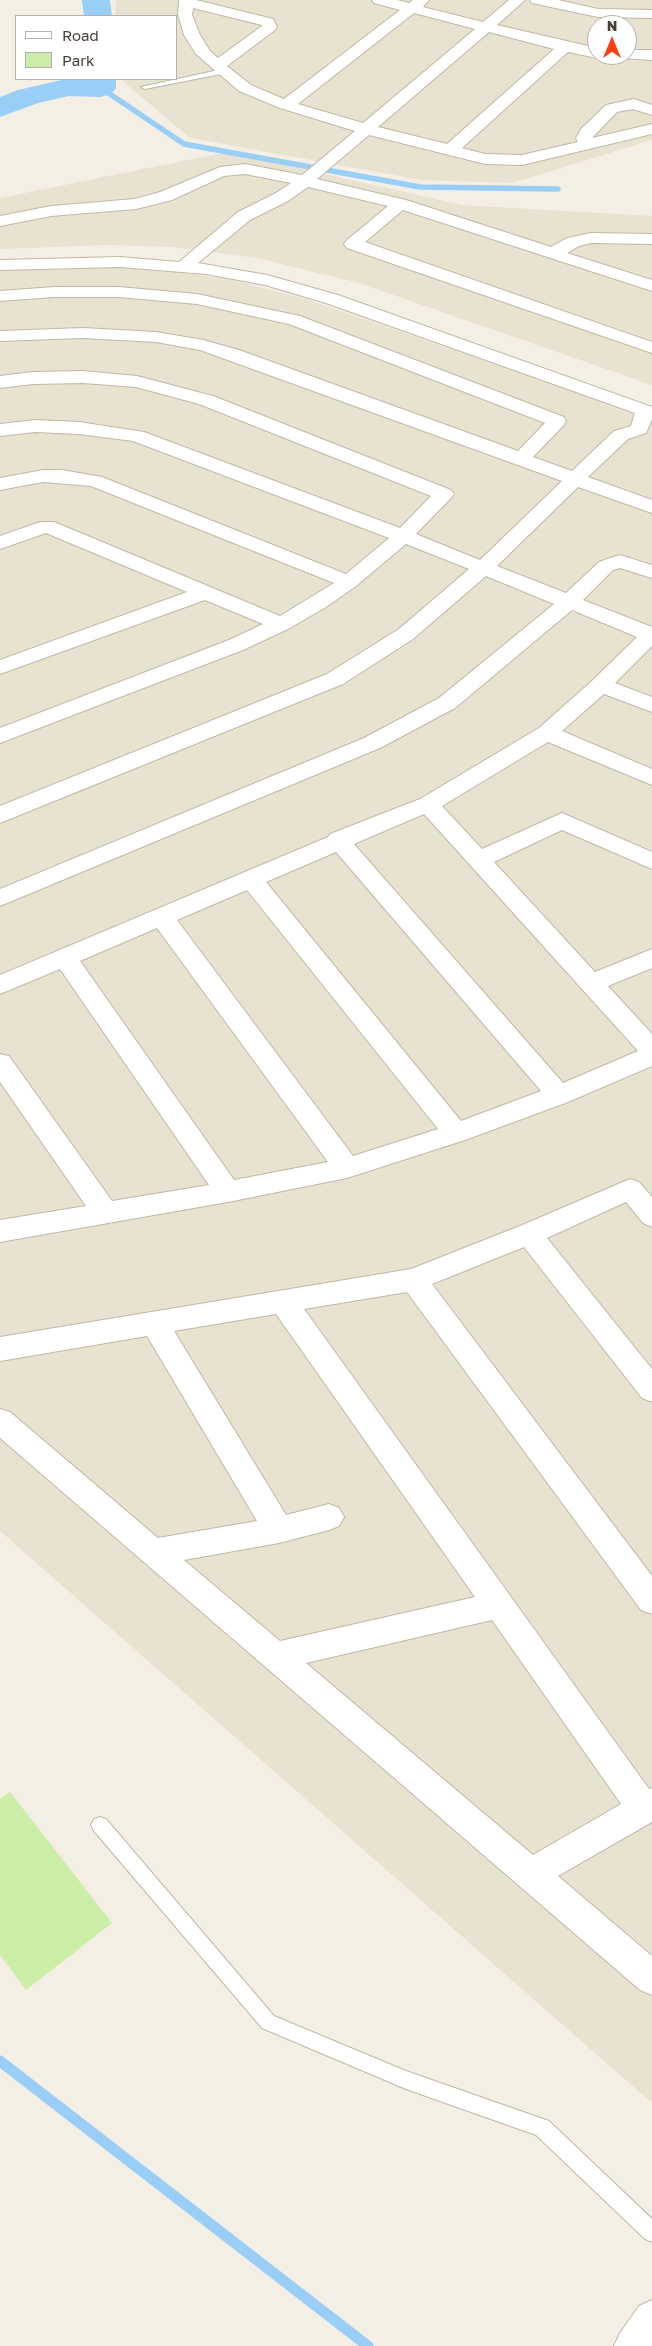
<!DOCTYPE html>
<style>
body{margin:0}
#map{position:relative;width:652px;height:2346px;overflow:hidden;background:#f4efe4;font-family:"Golos Text",sans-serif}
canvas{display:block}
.legend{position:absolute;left:15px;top:15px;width:162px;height:65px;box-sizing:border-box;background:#fff;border:1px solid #b5b2ad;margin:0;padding:6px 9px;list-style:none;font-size:15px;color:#463f33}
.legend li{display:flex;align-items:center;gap:10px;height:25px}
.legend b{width:25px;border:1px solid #b5b2ad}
.north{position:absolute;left:587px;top:15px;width:50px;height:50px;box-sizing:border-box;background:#fff;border:1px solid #b5b2ad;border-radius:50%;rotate:0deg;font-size:14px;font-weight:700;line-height:20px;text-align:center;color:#463f33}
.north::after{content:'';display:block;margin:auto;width:18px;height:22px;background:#ff3b10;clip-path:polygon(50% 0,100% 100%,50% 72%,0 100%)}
</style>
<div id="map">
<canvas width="652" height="2346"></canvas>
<ul class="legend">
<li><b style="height:6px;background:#fff"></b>Road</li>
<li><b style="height:14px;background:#cceda8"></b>Park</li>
</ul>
<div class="north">N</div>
</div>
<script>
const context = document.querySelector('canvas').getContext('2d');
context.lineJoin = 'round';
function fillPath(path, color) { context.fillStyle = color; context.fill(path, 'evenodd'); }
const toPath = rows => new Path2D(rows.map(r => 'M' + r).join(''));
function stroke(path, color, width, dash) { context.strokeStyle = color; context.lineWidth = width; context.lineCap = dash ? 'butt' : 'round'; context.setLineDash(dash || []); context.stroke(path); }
fillPath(toPath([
 [116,0,652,0,652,140,512,183,421,180,190,138,120,79,176,79,176,16,115,16],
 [597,25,627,25,627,55,597,55],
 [228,152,462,205,652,216,652,385,359,283,257,258,170,247,108,245,0,249,0,198],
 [63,267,152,269,228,279,309,300,652,419,652,2103,0,1531,0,271]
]), '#e8e2d1');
fillPath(toPath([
 [10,1792,112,1923,26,1990,0,1955,0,1799]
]), '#cceda8');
stroke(toPath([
 [101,88,184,144,420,187,558,189]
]), '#99cef7', 5.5);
stroke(toPath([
 [0,2061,368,2346]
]), '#99cef7', 11);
fillPath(toPath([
 [82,0,110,0,112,16,84,16,82,0],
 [66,79,116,79,116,88,111,94,101,97,69,96,38,103,0,117,0,97,18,90,66,79]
]), '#99cef7');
const lane = toPath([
 [223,69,227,71,226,73,145,89,141,87,223,69],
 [100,1817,106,1819,274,2016,406,2071,549,2121,652,2219,652,2242,645,2239,536,2135,406,2089,262,2028,94,1831,91,1825,94,1819,100,1817]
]);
const street = toPath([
 [179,0,196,0,273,19,277,27,275,30,227,66,251,85,284,99,400,10,374,3,372,0,397,0,409,3,413,0,429,0,423,7,483,22,509,0,525,0,497,25,597,48,597,55,603,55,597,58,568,52,462,148,485,154,522,155,578,142,576,138,581,129,606,105,634,99,652,105,652,115,633,109,617,112,592,138,652,124,652,134,522,165,485,164,369,135,317,179,406,200,551,247,567,238,591,233,652,234,652,244,591,243,579,246,567,253,652,280,652,291,403,210,365,242,652,342,652,353,347,248,344,244,347,240,388,206,308,187,288,201,250,220,198,263,267,275,338,295,652,407,652,419,646,433,628,439,588,477,652,500,652,513,578,487,497,566,566,593,599,562,613,557,620,555,652,565,652,578,620,568,613,570,583,600,652,627,652,646,615,683,652,697,652,712,604,694,562,731,652,769,652,785,548,742,442,806,482,849,562,813,652,852,652,869,562,830,494,862,595,972,652,949,652,968,608,986,652,1034,652,1066,568,1102,465,1140,347,1178,228,1202,0,1242,0,1220,86,1206,0,1082,0,1054,9,1056,112,1201,209,1185,60,969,0,994,0,975,328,837,330,834,420,799,539,728,593,680,637,637,572,610,455,708,380,748,0,906,0,889,364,738,439,698,554,604,486,576,413,639,343,684,0,823,0,806,327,674,399,629,469,569,406,544,356,586,326,607,288,629,243,650,0,743,0,728,229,640,263,624,205,600,0,674,0,660,187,592,46,533,0,549,0,536,40,522,54,522,280,616,334,583,91,486,43,482,0,490,0,478,43,470,62,470,102,477,346,574,389,538,133,441,79,434,36,432,0,436,0,424,36,420,79,422,144,432,400,528,431,496,199,404,136,387,83,383,33,384,0,388,0,376,33,372,83,371,137,376,213,396,451,490,454,494,451,498,416,534,480,560,562,481,200,350,156,342,83,338,0,341,0,331,83,328,156,332,203,340,239,350,518,451,545,423,289,324,197,304,119,297,54,297,0,301,0,291,54,287,119,287,197,294,300,316,564,417,566,421,564,425,533,457,572,471,614,431,631,426,635,413,326,303,265,285,206,274,120,267,0,270,0,260,120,257,179,262,238,212,276,193,291,183,245,174,224,176,172,200,136,209,51,216,0,226,0,216,51,206,135,199,160,192,220,167,245,164,302,175,355,131,280,108,239,91,196,54,184,35,178,15,179,0],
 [193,8,262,25,262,26,218,58,210,51,200,35,192,15,193,8],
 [414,13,475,29,363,123,298,104,414,13],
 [489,32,554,49,447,144,378,127,489,32],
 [424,814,638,1051,563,1083,354,844,424,814],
 [336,852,541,1091,461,1121,266,882,336,852],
 [247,890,438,1129,353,1156,177,920,247,890],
 [157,928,328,1162,234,1180,80,961,157,928],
 [530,0,558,0,598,9,652,10,652,18,598,17,532,3,530,0],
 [627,50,652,50,652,60,622,58,619,55,627,55,627,50],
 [630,1179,639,1182,652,1197,652,1227,643,1223,626,1202,547,1238,652,1369,652,1402,642,1398,524,1247,432,1284,652,1576,652,1614,641,1610,407,1292,304,1309,649,1789,652,1788,652,1822,558,1876,652,1956,652,1995,640,1990,0,1438,0,1409,10,1412,158,1538,257,1521,147,1336,0,1361,0,1337,411,1269,520,1226,630,1179],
 [276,1314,475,1597,280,1641,184,1560,279,1543,329,1530,339,1526,344,1517,339,1508,329,1504,286,1515,174,1331,276,1314],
 [492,1620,621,1804,533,1855,306,1663,492,1620],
 [652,2300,652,2346,614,2346,620,2333,639,2306,652,2300]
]);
stroke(lane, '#c0b8a5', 2);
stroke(street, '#c0b8a5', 2);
fillPath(lane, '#fff');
fillPath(street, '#fff');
</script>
